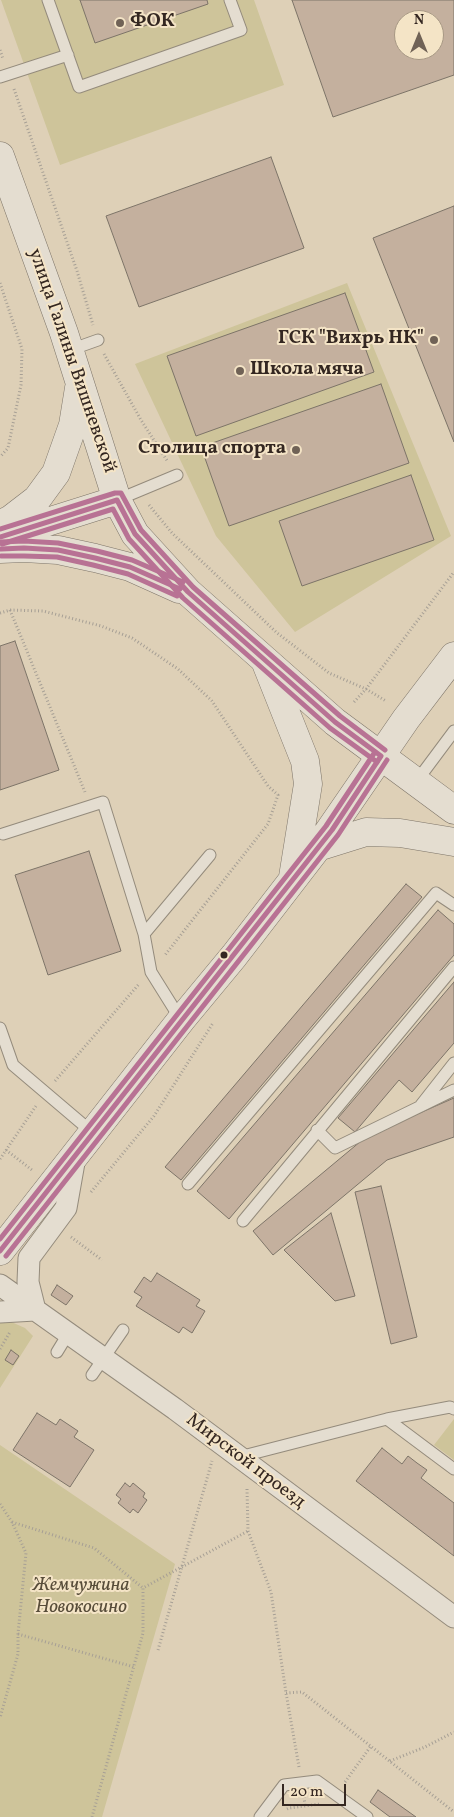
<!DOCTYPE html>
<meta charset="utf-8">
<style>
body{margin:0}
#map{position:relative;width:454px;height:1817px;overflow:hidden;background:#ded0b7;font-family:Vollkorn,serif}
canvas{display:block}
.north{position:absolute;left:394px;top:10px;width:50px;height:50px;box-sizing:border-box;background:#f4e4c6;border:1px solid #a79884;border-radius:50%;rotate:0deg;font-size:14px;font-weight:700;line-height:20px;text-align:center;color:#342721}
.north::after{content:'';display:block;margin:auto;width:18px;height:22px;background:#706256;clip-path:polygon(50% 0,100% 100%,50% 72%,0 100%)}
.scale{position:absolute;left:282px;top:1784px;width:64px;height:22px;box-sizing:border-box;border:2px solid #342721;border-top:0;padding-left:6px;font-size:15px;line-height:18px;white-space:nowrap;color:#342721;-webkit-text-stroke:4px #f4e4c6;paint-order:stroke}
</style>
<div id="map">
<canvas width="454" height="1817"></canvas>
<div class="north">N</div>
<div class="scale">20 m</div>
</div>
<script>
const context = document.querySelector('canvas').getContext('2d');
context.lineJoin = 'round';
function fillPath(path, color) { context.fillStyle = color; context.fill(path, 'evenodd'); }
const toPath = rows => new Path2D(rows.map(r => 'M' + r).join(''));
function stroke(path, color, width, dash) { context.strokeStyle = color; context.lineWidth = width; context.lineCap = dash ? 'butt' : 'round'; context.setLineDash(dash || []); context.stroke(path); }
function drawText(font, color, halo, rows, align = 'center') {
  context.font = font + ' Vollkorn,serif'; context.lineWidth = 4; context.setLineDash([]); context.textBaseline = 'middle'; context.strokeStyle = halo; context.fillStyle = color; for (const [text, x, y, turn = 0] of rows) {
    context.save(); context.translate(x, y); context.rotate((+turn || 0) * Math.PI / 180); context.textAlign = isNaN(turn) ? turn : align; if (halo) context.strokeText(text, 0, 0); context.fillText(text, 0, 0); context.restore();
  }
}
fillPath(toPath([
 [1,0,254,0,284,85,60,165],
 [347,283,451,536,295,632,216,536,135,364],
 [0,1317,25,1328,33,1336,0,1388],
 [454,1419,454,1460,434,1445],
 [0,1445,175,1564,102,1817,0,1817]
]), '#cec49a');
const building = toPath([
 [80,0,207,0,208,4,95,43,80,0],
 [292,0,454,0,454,75,333,117,292,0],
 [404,20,434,20,434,50,404,50,404,20],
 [271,157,304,248,139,307,106,216,271,157],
 [454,206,454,442,373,238,454,206],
 [345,293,374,372,196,436,167,356,345,293],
 [381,384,409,463,229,526,201,447,381,384],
 [411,475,434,540,302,586,279,521,411,475],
 [15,641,59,770,0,790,0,646,15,641],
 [89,851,121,951,48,975,15,875,89,851],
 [406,884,422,897,181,1180,165,1167,406,884],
 [438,910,454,924,454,955,229,1219,197,1191,438,910],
 [454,982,454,1043,412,1092,399,1080,355,1132,338,1118,454,982],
 [454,1098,454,1137,387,1160,273,1255,253,1231,367,1136,454,1098],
 [381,1186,417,1337,391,1344,355,1192,381,1186],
 [331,1213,355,1296,335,1301,284,1250,331,1213],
 [157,1273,200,1300,196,1306,205,1311,192,1333,183,1327,179,1333,136,1306,142,1297,134,1292,144,1277,151,1282,157,1273],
 [57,1285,73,1296,66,1305,51,1295,57,1285],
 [11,1350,19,1356,13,1365,5,1360,11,1350],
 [37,1413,56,1425,60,1419,78,1431,74,1437,94,1450,70,1487,13,1450,37,1413],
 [382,1448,402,1464,408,1456,417,1463,427,1470,421,1478,454,1503,454,1556,356,1481,382,1448],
 [125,1483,130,1487,133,1483,145,1493,143,1497,147,1500,138,1513,133,1509,130,1513,118,1503,121,1499,116,1495,125,1483],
 [378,1790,416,1817,390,1817,370,1802,378,1790]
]);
fillPath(building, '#c4b09e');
stroke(building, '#7d7468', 1);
const lane = toPath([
 [48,0,79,87,241,30,230,0],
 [0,77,68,55],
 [70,350,98,340],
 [117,500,177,475],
 [416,782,454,731],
 [3,834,103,802,144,934,151,972,181,1020],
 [144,934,210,855],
 [0,1028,13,1065,93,1133],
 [421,1105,454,1063],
 [317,1130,335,1148,454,1090],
 [188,1184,436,893,454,905],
 [243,1221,454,967],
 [57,1352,68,1334],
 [92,1375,123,1330],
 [387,1419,454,1469],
 [239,1457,387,1419,450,1407,454,1409],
 [260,1817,284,1785,317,1781,367,1817]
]);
const street = toPath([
 [0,1285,175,1409,454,1617],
 [35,1310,28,1282,29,1258,66,1208,75,1157],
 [0,1312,35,1310]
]);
const secondary = toPath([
 [0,156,64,333,117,500,135,534,188,592,335,722,454,810],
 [0,525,11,519,37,499,56,473,73,425,79,388],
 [0,537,117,500],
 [0,549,24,548,58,550,95,558,130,567,179,589],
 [266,663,305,761,308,784,293,877],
 [318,847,366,832,400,833,454,842],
 [0,1251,181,1020,234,956,318,847,406,719,454,656]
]);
stroke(lane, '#948b7c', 13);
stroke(street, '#948b7c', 23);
stroke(secondary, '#7d7468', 29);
stroke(toPath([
 [0,50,3,59],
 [14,89,77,271,93,325],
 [0,283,22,349,21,385,8,448,0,457],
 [104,354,141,420,168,462],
 [149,505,172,533,276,632,329,673,366,689,386,701],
 [10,610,85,792],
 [0,613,10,610,43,611,101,626,132,638,178,669,212,701,268,786,278,795,268,824,165,955],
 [354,702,366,689,454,572],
 [55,1081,139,984],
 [6,1150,32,1170],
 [0,1159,36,1106],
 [91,1192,154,1116,213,1023],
 [71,1237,102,1260],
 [0,1349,10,1332],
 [247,1489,248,1531,271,1592,286,1693,299,1767],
 [0,1504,12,1522,26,1553,18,1634,18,1654,0,1718],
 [12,1522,94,1548,143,1588],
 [18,1634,134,1667],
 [158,1650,212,1461],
 [286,1693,302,1692,454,1812],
 [390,1761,425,1747,454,1732],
 [345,1782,371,1746],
 [304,1797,305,1806],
 [287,1809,289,1808,320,1804],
 [92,1817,143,1633,143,1588,248,1531]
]), '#a69f95', 3, [1, 2.5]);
stroke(lane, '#e4ddd0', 11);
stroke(street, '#e4ddd0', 21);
stroke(secondary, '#e4ddd0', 28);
stroke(toPath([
 [0,537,117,500,135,534,188,592,335,722,381,756],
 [1,549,24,548,58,550,95,558,130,567,180,589],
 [0,1251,332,830,381,756]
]), '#b87294', 5);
stroke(toPath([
 [2,544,113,509,129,539,183,598,330,728,377,762],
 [1,556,24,556,57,557,93,565,128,574,177,596],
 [6,1256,338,835,387,760]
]), '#b87294', 5);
stroke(toPath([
 [0,529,115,493,121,493,141,530,193,587,340,716,385,750],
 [1,542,24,541,58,543,97,551,132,560,183,582],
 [0,1239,326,826,375,752]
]), '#b87294', 5);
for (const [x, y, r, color] of [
 [120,23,5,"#706256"],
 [434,340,5,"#706256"],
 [240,371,5,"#706256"],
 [296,450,5,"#706256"],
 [224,955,4.5,"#342721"]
]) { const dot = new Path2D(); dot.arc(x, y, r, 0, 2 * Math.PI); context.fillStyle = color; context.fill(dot); stroke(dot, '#f4e4c6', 2); }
drawText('bold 19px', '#342721', '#f4e4c6', [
 ["ФОК",130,23],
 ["ГСК \"Вихрь НК\"",424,340,"right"],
 ["Школа мяча",250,371],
 ["Столица спорта",286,450,"right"]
], 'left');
drawText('19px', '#342721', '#f4e4c6', [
 ["улица Галины Вишневской",71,361,71],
 ["Мирской проезд",245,1462,37]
]);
drawText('italic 19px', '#574c39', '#f4e4c6', [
 ["Жемчужина",81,1587],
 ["Новокосино",81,1609]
]);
</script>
